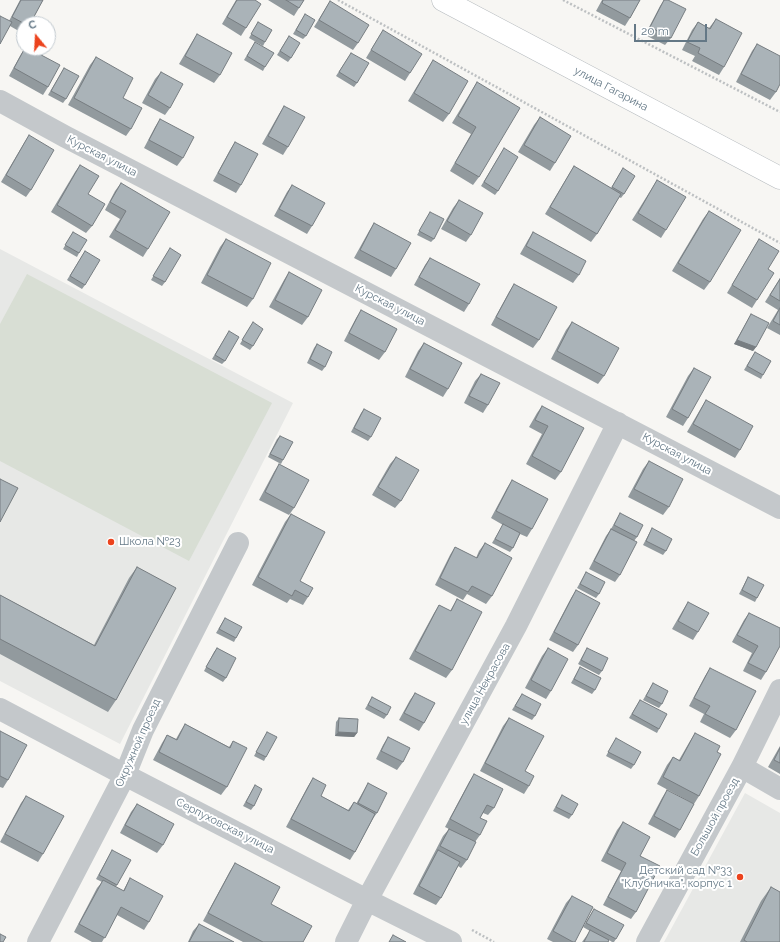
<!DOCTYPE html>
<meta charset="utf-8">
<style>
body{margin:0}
#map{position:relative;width:780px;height:942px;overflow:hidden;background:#f7f6f3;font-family:Raleway,sans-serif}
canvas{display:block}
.north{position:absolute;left:16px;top:16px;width:40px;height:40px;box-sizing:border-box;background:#fff;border:1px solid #c1c9cf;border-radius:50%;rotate:342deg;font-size:11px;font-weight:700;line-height:16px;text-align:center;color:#647886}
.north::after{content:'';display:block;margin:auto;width:14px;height:18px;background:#ec431d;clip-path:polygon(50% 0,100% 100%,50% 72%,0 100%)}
.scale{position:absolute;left:634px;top:24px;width:73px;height:18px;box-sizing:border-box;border:2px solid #647886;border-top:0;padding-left:5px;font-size:12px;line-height:14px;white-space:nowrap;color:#647886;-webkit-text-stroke:3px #fff;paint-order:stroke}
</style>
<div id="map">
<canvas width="780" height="942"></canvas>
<div class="north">С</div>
<div class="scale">20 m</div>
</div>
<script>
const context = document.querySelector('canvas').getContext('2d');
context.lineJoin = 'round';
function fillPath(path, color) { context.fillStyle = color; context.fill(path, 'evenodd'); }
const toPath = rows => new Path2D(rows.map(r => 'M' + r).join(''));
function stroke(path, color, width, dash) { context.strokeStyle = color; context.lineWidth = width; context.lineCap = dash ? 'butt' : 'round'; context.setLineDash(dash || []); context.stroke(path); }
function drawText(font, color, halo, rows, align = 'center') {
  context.font = font + ' Raleway,sans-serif'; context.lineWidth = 4; context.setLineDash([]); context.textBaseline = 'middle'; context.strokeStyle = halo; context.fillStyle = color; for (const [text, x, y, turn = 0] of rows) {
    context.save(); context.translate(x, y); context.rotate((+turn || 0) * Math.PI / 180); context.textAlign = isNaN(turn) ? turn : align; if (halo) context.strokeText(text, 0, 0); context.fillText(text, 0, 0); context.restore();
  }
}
fillPath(toPath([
 [0,249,293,403,120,744,0,681],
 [745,793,780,813,780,942,664,942]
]), '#e7e8e6');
fillPath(toPath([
 [27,274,272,403,189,561,0,461,0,324]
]), '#d8ded4');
const primary = toPath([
 [443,0,780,178]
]);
stroke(primary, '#b5babe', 23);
stroke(toPath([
 [338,0,780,243],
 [563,0,780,112],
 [472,930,494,942]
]), '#bdc0c2', 2.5, [2, 2]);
stroke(toPath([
 [0,101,66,137,780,508],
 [0,709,125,775,367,900,451,942],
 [742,767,780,789],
 [38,942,125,775,143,730,238,543],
 [346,942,367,900,516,626,618,423],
 [647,942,742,767,780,690]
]), '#c4c8cb', 22);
stroke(primary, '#fff', 22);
fillPath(toPath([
 [20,0,43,0,30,24,24,24,24,34,10,26,9,21],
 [236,0,255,0,246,28,241,36,222,24],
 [268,0,304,0,294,16],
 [602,0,640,0,630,18,625,26,596,11],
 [664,0,671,38,665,45,645,35,660,6],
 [330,1,358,43,353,50,314,27],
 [305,14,306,36,303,39,293,34],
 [716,19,724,67,719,75,692,61,695,56,682,50,692,30,698,22,709,28],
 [258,22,265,42,263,46,249,38],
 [383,30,410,73,405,81,366,58,378,38],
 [197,34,220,75,214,83,179,64,192,42],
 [289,36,291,58,288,62,277,55],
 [255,42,265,67,263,71,244,60],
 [757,44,776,92,770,100,736,82,752,51],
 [25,48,48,87,43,95,9,76,21,54],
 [351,53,357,83,354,87,336,76],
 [96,57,123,98,131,129,126,136,68,105,90,65],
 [433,60,449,114,443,122,408,101,428,68],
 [64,68,66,99,63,103,48,95],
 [161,72,170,108,165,115,142,103,155,79],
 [477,82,479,177,473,185,450,171,471,134,452,123,472,90],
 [284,106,288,147,283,155,262,144,279,114],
 [540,117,555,163,550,171,518,152,534,125],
 [160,119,183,158,177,166,144,148,155,127],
 [29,135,31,190,26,197,1,182,24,143],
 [235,142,241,185,236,193,213,181,230,150],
 [504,148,498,191,495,195,481,186],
 [80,165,88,194,92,226,86,233,51,212,75,172],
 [574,166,611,188,623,168,624,194,621,198,619,197,597,234,591,242,545,214,569,174],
 [657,180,666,230,661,238,632,220],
 [121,183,148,249,143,257,109,237,120,219,105,210,115,191],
 [292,185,312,226,307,234,274,216,287,192],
 [459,200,471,235,466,242,441,229,453,208],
 [709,211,710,282,704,290,672,271,703,219],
 [430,212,434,239,431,242,417,235],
 [374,223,396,269,391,277,354,258,369,231],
 [73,232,79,253,77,257,63,249],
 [533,232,579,275,573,283,520,254,528,240],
 [226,239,253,299,247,307,201,283,220,247],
 [759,239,768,269,757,300,752,308,727,293,754,247],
 [170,248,165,282,162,286,151,280],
 [85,251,85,285,82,289,67,280],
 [430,258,469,304,464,312,414,285,425,265],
 [289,272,308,317,302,325,269,307,284,280],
 [780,278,780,335,767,328,778,310,765,302],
 [514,284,539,340,533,348,491,325,509,292],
 [361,310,385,352,379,360,344,341,356,318],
 [751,314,756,347,753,351,734,344],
 [253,322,253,346,250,350,240,344],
 [572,322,604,376,598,384,551,359,566,330],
 [229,331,225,361,222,364,212,359],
 [424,343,448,389,443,397,405,377,418,351],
 [317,344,325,367,322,371,307,363,314,348],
 [755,352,763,375,761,379,744,370],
 [694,368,688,418,683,426,666,417,688,376],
 [481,374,488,405,483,413,464,403,475,381],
 [706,400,740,450,735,458,687,432,701,408],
 [542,406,561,472,555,480,526,464,542,434,529,427,537,413],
 [364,409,371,437,368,441,351,432,361,413],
 [280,436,283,460,281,464,268,457,277,439],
 [396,457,401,501,395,508,372,495,390,464],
 [649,461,669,507,663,515,628,497,643,469],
 [279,464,294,508,289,515,259,500,274,472],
 [512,480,532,529,527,537,520,534,513,548,510,552,492,543,503,525,491,518,507,488],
 [620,513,637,537,634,541,620,575,615,582,589,569,606,536,611,529],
 [291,514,300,581,308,597,303,605,290,599,287,603,252,585,285,522],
 [652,528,666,551,663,555,643,545],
 [485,543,492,596,486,604,467,594,463,600,435,585,450,555,455,547,476,558,479,551],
 [137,567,116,700,108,712,0,654,0,595,94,645,129,578],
 [586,572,599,594,596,598,577,588],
 [748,577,757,598,755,602,739,594],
 [576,590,578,645,573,652,549,640,571,598],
 [457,599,452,670,446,678,409,659,434,613,439,605,450,611],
 [688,602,698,632,693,640,672,629,683,610],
 [749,613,766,672,761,680,743,671,752,653,732,642,744,620],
 [225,618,236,638,234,642,216,633],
 [217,648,226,678,223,682,204,671,214,652],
 [548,648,551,691,546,699,525,688,542,656],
 [587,648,602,671,599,675,578,664],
 [580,667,595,690,592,694,571,683],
 [710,668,736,730,730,738,700,722,704,714,689,706,705,676],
 [653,683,662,704,659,708,643,700],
 [415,693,424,723,419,731,399,720,410,700],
 [522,694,535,716,532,720,512,710],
 [372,697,387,715,384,719,365,709],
 [640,700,659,729,657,733,629,718],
 [339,718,357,733,354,737,335,736,336,722],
 [509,718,525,771,529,786,524,794,480,771,503,726],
 [185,724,229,747,233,741,227,787,221,795,153,760,162,743,167,735,176,739,180,732],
 [0,731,8,780,3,788,0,787],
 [267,732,266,757,264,761,254,756],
 [695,733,717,752,699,796,694,804,657,784,667,765,673,757,679,760,690,741],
 [388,737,403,762,397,770,376,759,383,745],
 [616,738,634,765,631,769,606,756],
 [780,746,780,774,768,767],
 [474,774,494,808,488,815,483,813,480,818,480,835,475,842,467,860,461,868,458,866,441,898,436,905,413,894,443,836,449,829,445,827,469,782],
 [313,778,321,796,348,810,354,802,356,804,368,783,377,813,374,817,355,852,350,860,286,827,308,786],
 [255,785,254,806,251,810,243,806],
 [667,790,680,830,675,838,648,824,662,798],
 [562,795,572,815,569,819,553,811],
 [26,796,43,854,38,862,0,842,21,803],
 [137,804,163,845,157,853,120,833,131,812],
 [623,822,636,912,631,919,603,905,621,871,601,861,617,830],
 [112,850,117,885,116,887,123,891,130,878,149,922,144,930,117,915,102,942,92,942,74,932,97,888,102,882,96,879],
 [235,863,271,904,303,942,243,942,203,921,230,871],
 [771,887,780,942,740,942,761,901],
 [572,896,575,942,553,942,547,939,566,903],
 [594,909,616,939,614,942,612,942,609,940,608,942,582,942,590,931,583,927],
 [199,924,234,942,188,942,193,931]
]), '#929a9e');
fillPath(toPath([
 [737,340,756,347,753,351,734,344],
 [338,732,357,733,354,737,335,736]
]), '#777d81');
const building = toPath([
 [21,0,43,0,30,24,25,24,12,17,21,0],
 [237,0,255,0,261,4,246,28,227,17,237,0],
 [286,0,304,0,299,8,286,0],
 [603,0,640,0,630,18,602,3,603,0],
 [664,0,668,0,686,9,671,38,650,27,664,0],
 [330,1,369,25,358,43,319,20,330,1],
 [305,14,315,20,306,36,296,30,305,14],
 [0,16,12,22,0,44,0,16],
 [716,19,742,33,724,67,698,53,700,48,687,42,698,22,710,29,716,19],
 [258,22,272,30,265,42,251,34,258,22],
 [383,30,422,54,410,73,371,50,383,30],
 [197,34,232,53,220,75,185,56,197,34],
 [289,36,300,43,291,58,280,51,289,36],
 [255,42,274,53,265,67,247,56,255,42],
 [757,44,780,56,780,84,776,92,741,74,757,44],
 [25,48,28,48,60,65,48,87,14,68,25,48],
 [351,53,369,63,357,83,339,72,351,53],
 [96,57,133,78,123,98,142,108,131,129,74,98,96,57],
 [433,60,468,81,449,114,414,93,433,60],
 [64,68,79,76,66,99,51,91,64,68],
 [161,72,183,84,170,108,148,95,161,72],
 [477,82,520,108,479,177,455,163,476,127,458,116,477,82],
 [284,106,305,117,288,147,268,136,284,106],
 [540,117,571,136,555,163,524,145,540,117],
 [160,119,194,137,183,158,149,140,160,119],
 [29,135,54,150,31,190,6,175,29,135],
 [235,142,258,154,241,185,218,173,235,142],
 [504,148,518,157,498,191,484,182,504,148],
 [80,165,99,176,88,194,105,204,92,226,57,205,80,165],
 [574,166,621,194,597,234,550,207,574,166],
 [623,168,635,176,624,194,612,187,623,168],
 [657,180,686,197,666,230,638,213,657,180],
 [121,183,170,212,148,249,115,230,126,211,110,202,121,183],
 [292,185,325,203,312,226,279,209,292,185],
 [459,200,483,213,471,235,447,221,459,200],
 [709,211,741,230,710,282,678,263,709,211],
 [430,212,444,219,434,239,419,231,430,212],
 [374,223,411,243,396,269,360,250,374,223],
 [73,232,87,240,79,253,65,245,73,232],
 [533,232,586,261,579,275,526,246,533,232],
 [226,239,271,263,253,299,207,275,226,239],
 [759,239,779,251,768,269,774,273,757,300,732,285,759,239],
 [170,248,181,255,165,282,153,276,170,248],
 [85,251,100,260,85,285,70,276,85,251],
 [430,258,480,284,469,304,419,277,430,258],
 [289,272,322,290,308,317,275,300,289,272],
 [780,279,780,301,770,295,780,279],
 [514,284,557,307,539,340,496,317,514,284],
 [780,308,780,325,773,321,780,308],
 [361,310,397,329,385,352,349,333,361,310],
 [751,314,769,323,756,347,737,340,751,314],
 [253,322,263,329,253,346,242,340,253,322],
 [572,322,619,348,604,376,557,351,572,322],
 [229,331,239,337,225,361,215,355,229,331],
 [424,343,462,363,448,389,410,369,424,343],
 [317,344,332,352,325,367,310,359,317,344],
 [755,352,771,361,763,375,747,366,755,352],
 [694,368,711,377,688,418,672,409,694,368],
 [481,374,500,383,488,405,469,396,481,374],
 [706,400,753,426,740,450,693,424,706,400],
 [542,406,584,428,561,472,532,456,548,426,535,420,542,406],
 [364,409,381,418,371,437,354,428,364,409],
 [280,436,293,442,283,460,270,454,280,436],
 [396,457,419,470,401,501,378,487,396,457],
 [649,461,683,479,669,507,634,489,649,461],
 [279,464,309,480,294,508,265,492,279,464],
 [0,479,18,488,0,522,0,479],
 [512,480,548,499,532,529,496,511,512,480],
 [620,513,643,525,637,537,614,525,620,513],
 [291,514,325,532,300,581,313,588,308,597,295,590,292,596,258,577,291,514],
 [503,524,520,533,513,548,495,539,503,524],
 [652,528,672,539,666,551,646,541,652,528],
 [611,529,637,542,620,575,594,561,611,529],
 [485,543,512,558,492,596,472,586,468,592,440,578,455,547,477,558,485,543],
 [137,567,176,588,116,700,0,639,0,595,95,646,137,567],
 [586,572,605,582,599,594,580,584,586,572],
 [748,577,764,585,757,598,742,590,748,577],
 [576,590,600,603,578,645,554,632,576,590],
 [457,599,482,612,452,670,415,651,439,605,451,611,457,599],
 [688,602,709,613,698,632,678,621,688,602],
 [749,613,780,628,780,646,766,672,748,663,758,646,737,635,749,613],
 [225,618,242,627,236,638,219,629,225,618],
 [217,648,236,658,226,678,206,667,217,648],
 [548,648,568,659,551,691,531,680,548,648],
 [587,648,608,658,602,671,581,660,587,648],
 [580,667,601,678,595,690,574,679,580,667],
 [710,668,756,691,736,730,705,714,710,706,694,698,710,668],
 [653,683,668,691,662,704,646,696,653,683],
 [415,693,435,703,424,723,404,713,415,693],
 [522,694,541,704,535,716,515,706,522,694],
 [372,697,391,707,387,715,368,705,372,697],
 [640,700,667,714,659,729,632,714,640,700],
 [339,718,358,719,357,733,338,732,339,718],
 [509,718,544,736,525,771,534,776,529,786,485,763,509,718],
 [185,724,230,748,233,741,247,748,227,787,159,752,167,735,177,740,185,724],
 [0,731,27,745,8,780,0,776,0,731],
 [267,732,277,737,266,757,256,752,267,732],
 [695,733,720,746,717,752,721,754,699,796,663,777,673,757,680,761,695,733],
 [388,737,410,748,403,762,381,751,388,737],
 [616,738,641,752,634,765,608,752,616,738],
 [780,748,780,763,774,760,780,748],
 [474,774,503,789,494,808,487,805,480,818,487,821,480,835,450,819,474,774],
 [313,778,326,785,321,796,349,811,354,802,375,814,355,852,291,819,313,778],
 [368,783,387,793,377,813,358,803,368,783],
 [255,785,262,789,254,806,246,802,255,785],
 [667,790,694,804,680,830,654,816,667,790],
 [562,795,578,804,572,815,556,807,562,795],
 [26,796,64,816,43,854,5,834,26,796],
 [137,804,174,824,163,845,125,825,137,804],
 [623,822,650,837,640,856,660,866,636,912,608,897,626,863,607,853,623,822],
 [449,829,476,842,467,860,440,846,449,829],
 [112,850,131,860,117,885,99,875,112,850],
 [438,850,460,862,441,898,419,886,438,850],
 [235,863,280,887,271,904,312,926,303,942,263,942,208,913,235,863],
 [130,878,163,896,149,922,121,907,105,938,79,924,103,880,124,891,130,878],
 [771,887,780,892,780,942,747,942,744,940,771,887],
 [572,896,593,907,575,942,573,942,553,931,572,896],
 [594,909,624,925,616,939,586,923,594,909],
 [199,924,234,942,189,942,199,924],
 [590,930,609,940,608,942,584,942,590,930],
 [0,934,6,937,3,942,0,942,0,934],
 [393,935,406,942,389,942,393,935]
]);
fillPath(building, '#aab3b8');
stroke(building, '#777d81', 1);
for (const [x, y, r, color] of [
 [111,542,4,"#ec431d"],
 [740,877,4,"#ec431d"]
]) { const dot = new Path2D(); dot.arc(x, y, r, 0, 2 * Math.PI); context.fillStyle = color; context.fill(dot); stroke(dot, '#fff', 1.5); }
drawText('11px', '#647886', '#fff', [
 ["улица Гагарина",611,89,28],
 ["Курская улица",102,156,27],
 ["Курская улица",390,305,27],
 ["Курская улица",677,454,28],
 ["улица Некрасова",485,684,-61],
 ["Окружной проезд",138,743,-66],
 ["Большой проезд",715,817,-61],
 ["Серпуховская улица",225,826,27]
]);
drawText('11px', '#647886', '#fff', [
 ["Школа №23",119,542],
 ["Детский сад №33",732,871,"right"],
 ["\"Клубничка\", корпус 1",732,884,"right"]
], 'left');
</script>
